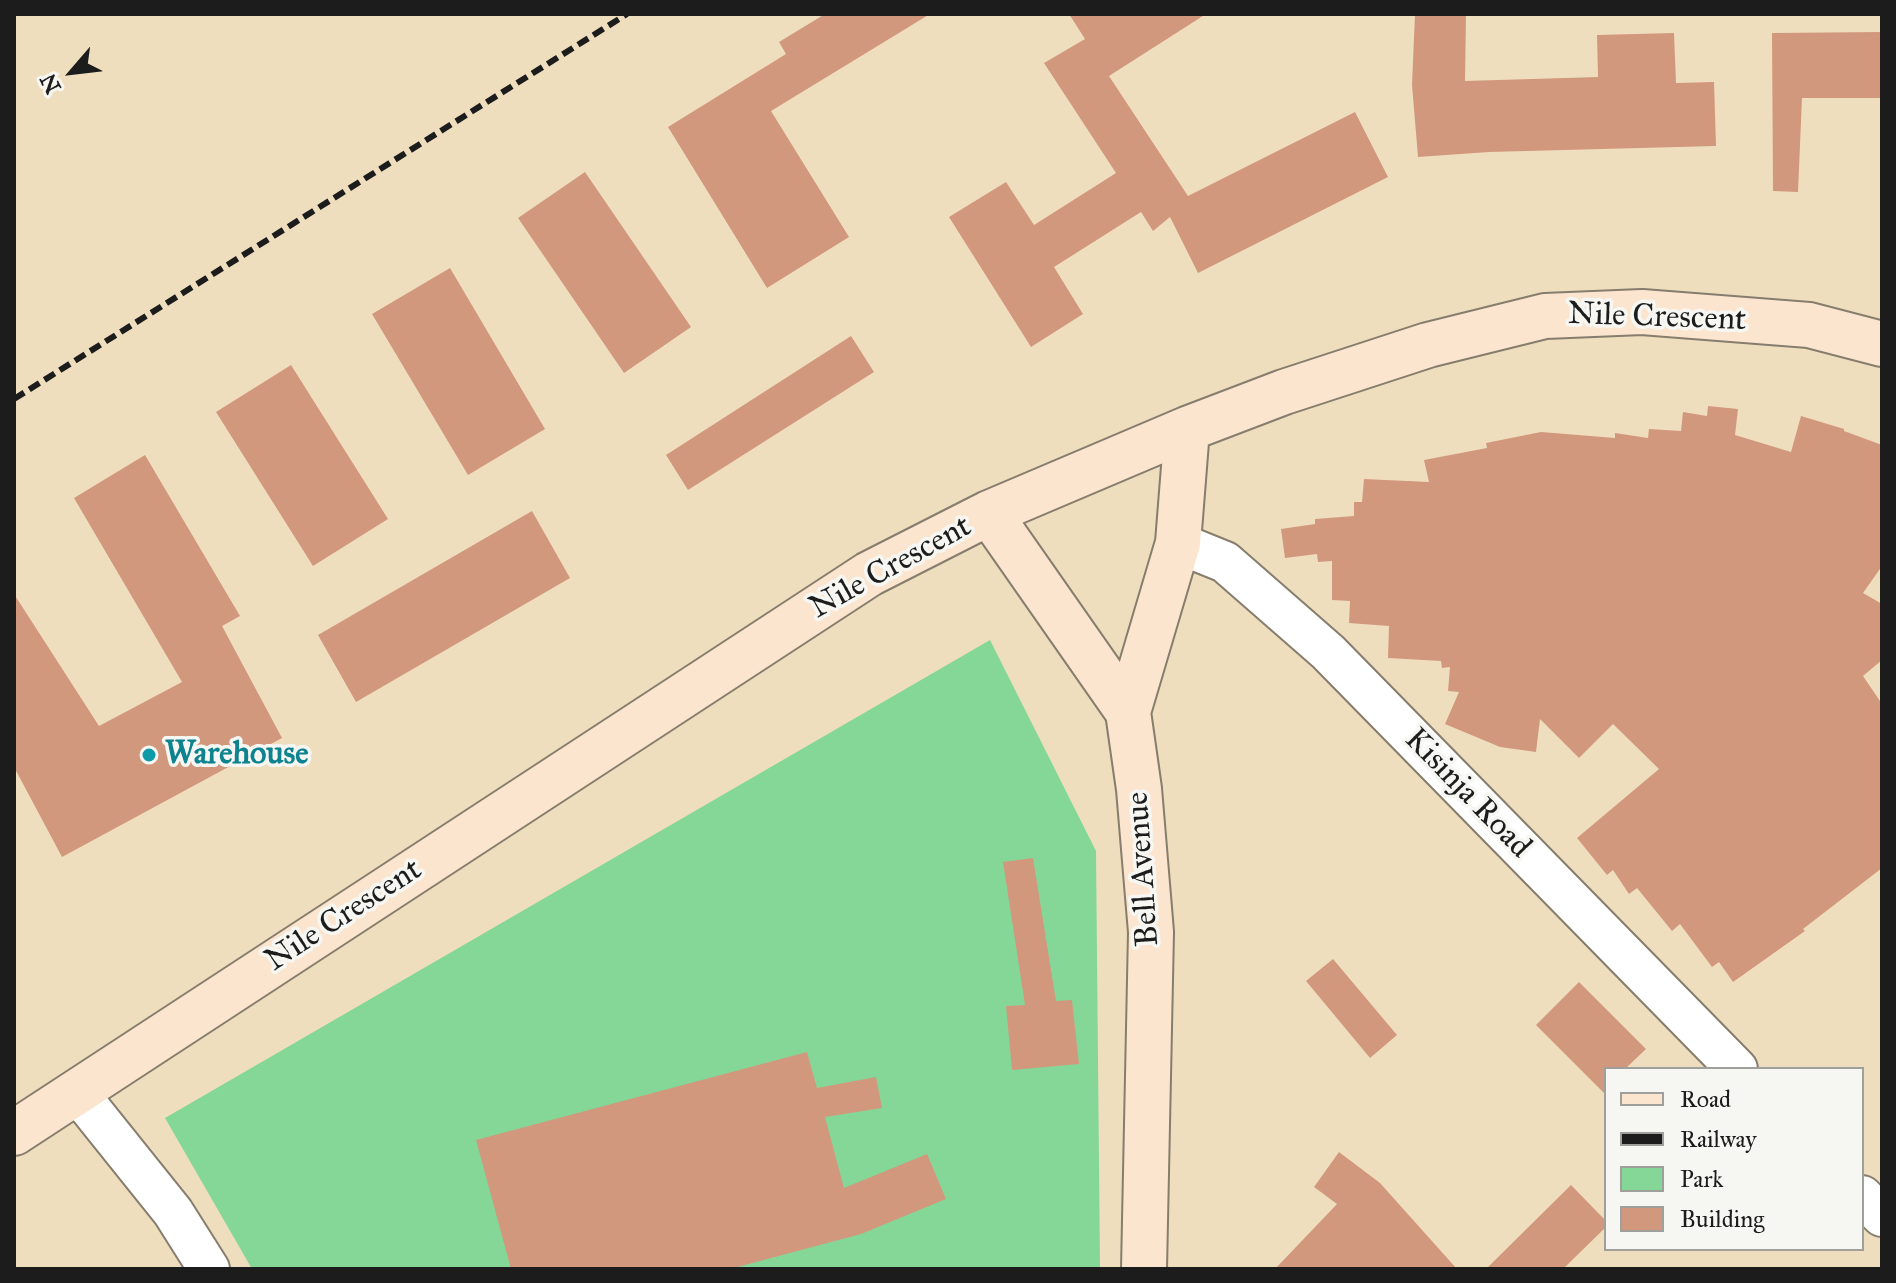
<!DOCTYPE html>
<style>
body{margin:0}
#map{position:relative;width:1896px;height:1283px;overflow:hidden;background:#efdebe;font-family:"IM FELL Great Primer",serif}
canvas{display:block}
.frame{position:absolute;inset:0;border:16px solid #1c1c1c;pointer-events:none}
.legend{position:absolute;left:1604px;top:1067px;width:260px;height:184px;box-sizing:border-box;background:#f6f6f2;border:2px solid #9f9f9c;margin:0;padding:10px 14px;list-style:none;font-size:24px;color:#1c1c1c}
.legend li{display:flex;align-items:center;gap:16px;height:40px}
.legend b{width:40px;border:2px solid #9f9f9c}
.north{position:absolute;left:32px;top:32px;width:80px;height:80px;-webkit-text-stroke:6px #f6f6f2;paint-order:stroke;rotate:242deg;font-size:22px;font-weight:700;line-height:32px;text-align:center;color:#1c1c1c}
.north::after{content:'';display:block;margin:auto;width:28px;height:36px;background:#1c1c1c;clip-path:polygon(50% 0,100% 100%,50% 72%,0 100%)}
</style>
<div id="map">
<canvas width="1896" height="1283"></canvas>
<div class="frame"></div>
<ul class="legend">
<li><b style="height:10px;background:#fce5cf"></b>Road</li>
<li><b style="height:10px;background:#1c1c1c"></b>Railway</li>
<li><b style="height:22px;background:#85d798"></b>Park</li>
<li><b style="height:22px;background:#d2987d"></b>Building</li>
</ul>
<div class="north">N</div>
</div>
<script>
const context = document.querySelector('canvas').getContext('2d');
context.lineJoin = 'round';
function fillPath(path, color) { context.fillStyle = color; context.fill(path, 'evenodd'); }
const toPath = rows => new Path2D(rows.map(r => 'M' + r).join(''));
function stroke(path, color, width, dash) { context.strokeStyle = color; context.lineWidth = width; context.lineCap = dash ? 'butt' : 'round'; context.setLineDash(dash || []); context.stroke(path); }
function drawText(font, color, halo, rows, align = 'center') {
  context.font = font + ' "IM FELL Great Primer",serif'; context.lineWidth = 7; context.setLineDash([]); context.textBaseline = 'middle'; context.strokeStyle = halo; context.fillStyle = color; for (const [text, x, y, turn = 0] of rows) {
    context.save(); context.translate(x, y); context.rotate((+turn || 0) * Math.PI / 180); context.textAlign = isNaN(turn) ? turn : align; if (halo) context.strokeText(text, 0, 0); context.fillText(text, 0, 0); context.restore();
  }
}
fillPath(toPath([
 [990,640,1096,851,1100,1269,252,1269,165,1118]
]), '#85d798');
fillPath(toPath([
 [825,14,930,14,771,111,849,237,767,288,668,127,786,54,779,42],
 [1069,14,1206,14,1109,76,1188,196,1355,112,1388,177,1198,273,1170,217,1153,231,1141,212,1054,267,1083,314,1031,347,949,217,1006,182,1034,225,1116,173,1044,63,1085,39],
 [1415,14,1466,14,1465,81,1598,77,1597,35,1674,33,1676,83,1714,82,1716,146,1489,152,1418,157,1412,85],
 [1882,32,1882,98,1802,98,1798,192,1773,191,1772,33],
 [585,172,691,327,624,373,518,218],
 [450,268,545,429,468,475,372,314],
 [851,336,874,372,688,490,666,455],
 [291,365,388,519,313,566,216,412],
 [1708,406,1738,409,1735,435,1791,452,1801,416,1844,429,1844,431,1882,445,1882,566,1863,593,1882,604,1882,660,1863,676,1882,704,1882,868,1803,929,1805,931,1733,982,1719,962,1712,967,1680,924,1672,931,1637,888,1629,894,1613,870,1607,875,1577,838,1659,769,1613,724,1579,758,1540,719,1536,752,1500,747,1445,724,1459,692,1448,691,1450,667,1442,668,1441,661,1388,658,1389,626,1349,623,1350,601,1332,600,1332,561,1318,562,1317,554,1285,558,1281,529,1315,524,1315,519,1354,516,1354,502,1362,502,1364,479,1429,482,1424,460,1487,448,1486,443,1541,432,1615,438,1615,433,1648,438,1649,429,1681,431,1683,412,1707,416],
 [145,455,240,616,222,626,282,738,62,857,14,767,14,594,99,726,182,682,74,498],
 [532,511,570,578,356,702,318,635],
 [1033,858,1056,1001,1072,1000,1079,1064,1012,1070,1006,1006,1025,1005,1003,862],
 [1333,959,1397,1035,1370,1058,1306,981],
 [1579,982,1646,1049,1625,1069,1606,1069,1606,1095,1536,1025],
 [807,1052,817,1088,876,1077,882,1108,825,1117,844,1188,927,1154,946,1199,861,1234,730,1269,511,1269,476,1140],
 [1339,1152,1380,1183,1457,1269,1275,1269,1337,1204,1314,1187],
 [1571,1185,1606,1221,1606,1227,1563,1269,1486,1269]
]), '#d2987d');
const street = toPath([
 [1178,543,1225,562,1328,652,1737,1069],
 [76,1091,173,1212,209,1269],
 [1862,1196,1882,1216]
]);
const secondary = toPath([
 [989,513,1128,712,1139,789,1151,932,1144,1269],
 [1128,712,1178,543,1187,429],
 [14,1133,869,574,989,513,1187,429,1284,392,1428,345,1545,316,1642,312,1809,325,1882,344]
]);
stroke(street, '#867d6d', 44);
stroke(secondary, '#867d6d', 48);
stroke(street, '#fff', 40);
stroke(secondary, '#fce5cf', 44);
stroke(toPath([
 [14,399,627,14]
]), '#1c1c1c', 6, [12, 6]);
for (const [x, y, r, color] of [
 [149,755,8,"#0f9aa8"]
]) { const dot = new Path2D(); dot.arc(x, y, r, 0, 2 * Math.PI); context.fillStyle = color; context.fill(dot); stroke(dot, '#f6f6f2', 3); }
drawText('32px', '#1c1c1c', '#f6f6f2', [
 ["Nile Crescent",1657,318,2],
 ["Nile Crescent",891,568,-29],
 ["Kisinja Road",1467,794,46],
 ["Bell Avenue",1144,869,-94],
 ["Nile Crescent",344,916,-33]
]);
drawText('bold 32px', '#0d838f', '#f6f6f2', [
 ["Warehouse",165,755]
], 'left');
</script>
